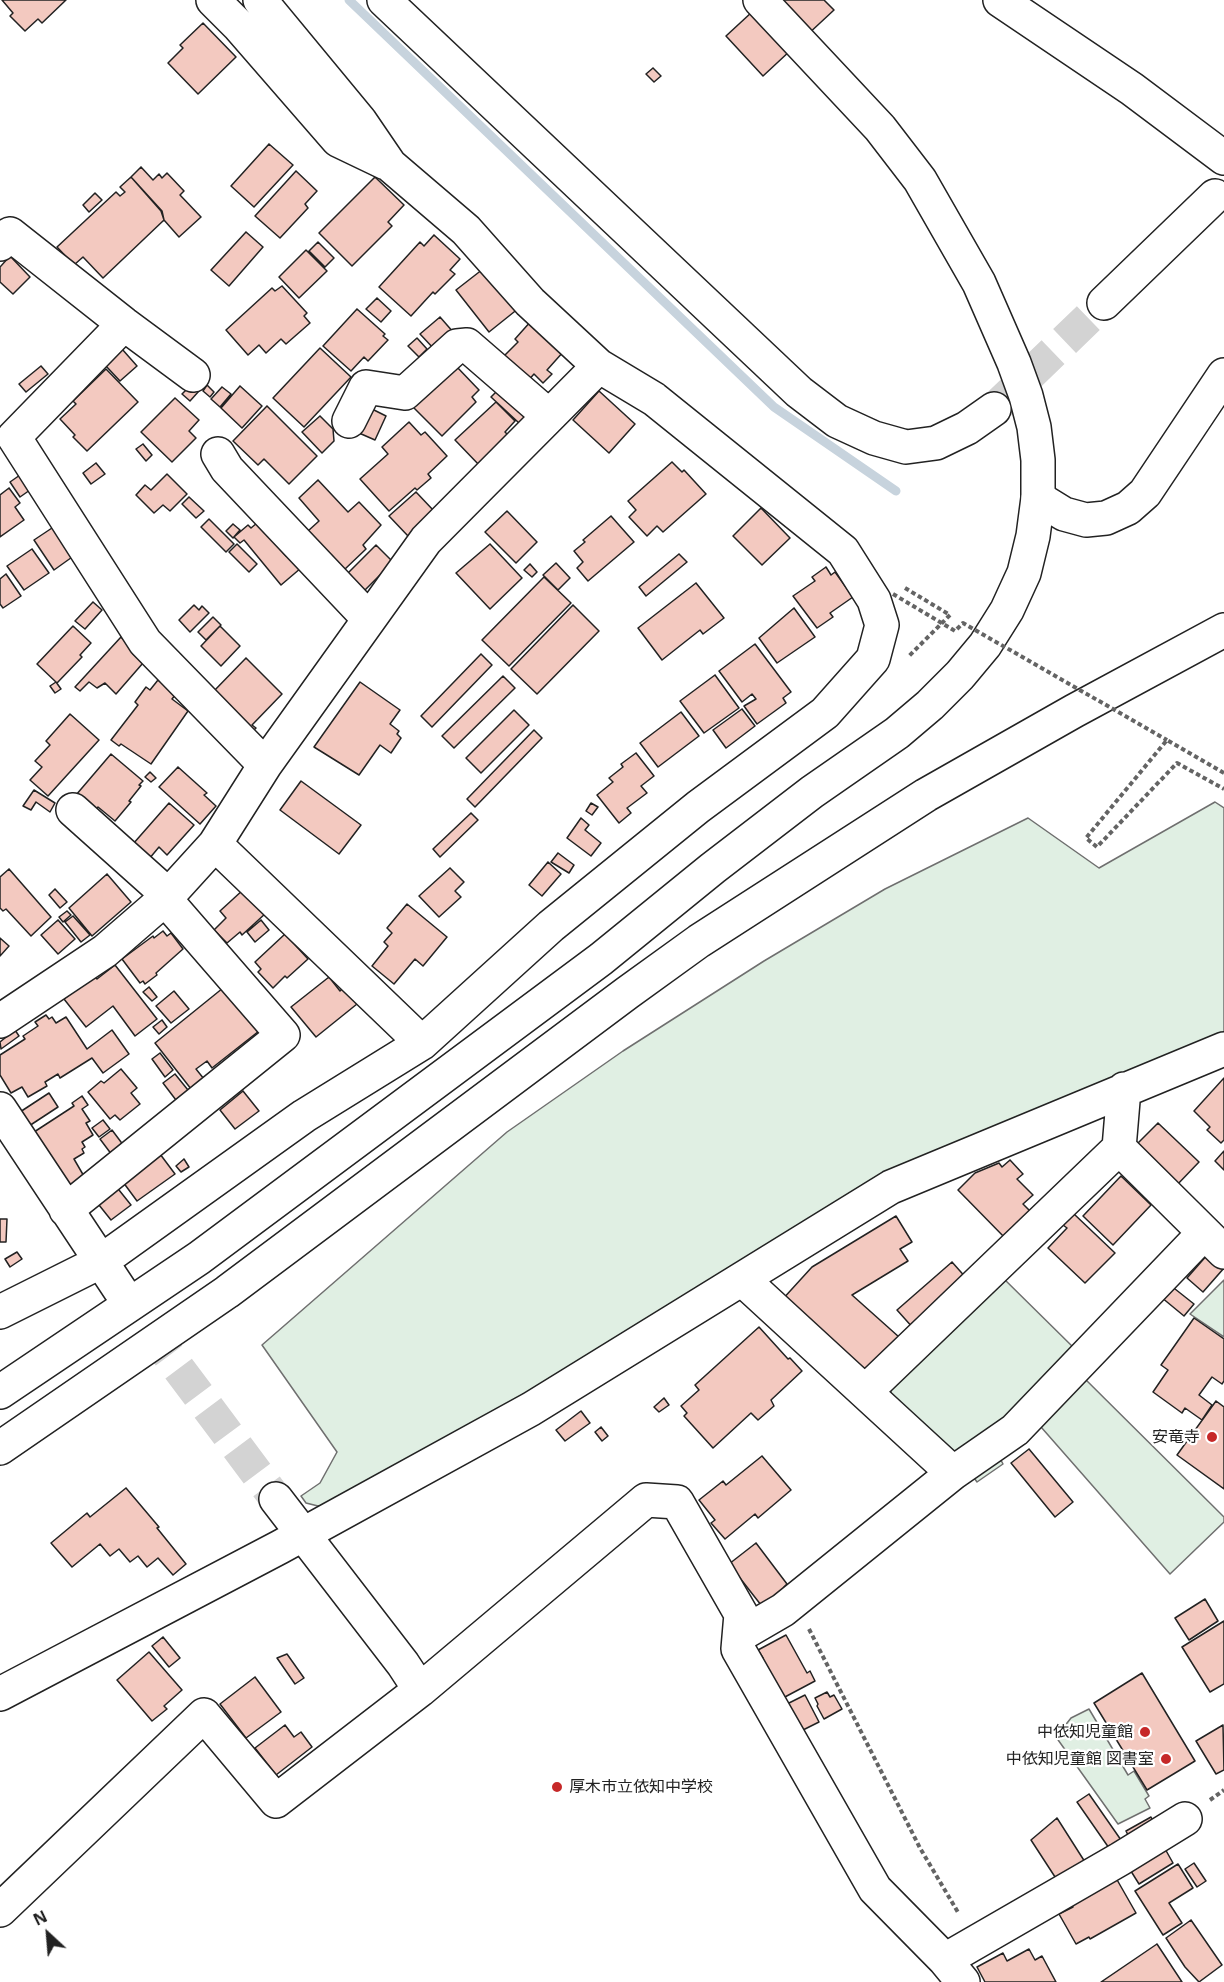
<!DOCTYPE html>
<meta charset="utf-8">
<style>
body{margin:0}
#map{position:relative;width:1224px;height:1982px;overflow:hidden;background:#fff;font-family:"Noto Sans",sans-serif}
canvas{display:block}
.north{position:absolute;left:18px;top:1904px;width:60px;height:60px;-webkit-text-stroke:4px #fff;paint-order:stroke;rotate:334deg;font-size:16px;font-weight:700;line-height:24px;text-align:center;color:#222}
.north::after{content:'';display:block;margin:auto;width:21px;height:27px;background:#222;clip-path:polygon(50% 0,100% 100%,50% 72%,0 100%)}
</style>
<div id="map">
<canvas width="1224" height="1982"></canvas>
<div class="north">N</div>
</div>
<script>
const context = document.querySelector('canvas').getContext('2d');
context.lineJoin = 'round';
function fillPath(path, color) { context.fillStyle = color; context.fill(path, 'evenodd'); }
const toPath = rows => new Path2D(rows.map(r => 'M' + r).join(''));
function stroke(path, color, width, dash) { context.strokeStyle = color; context.lineWidth = width; context.lineCap = dash ? 'butt' : 'round'; context.setLineDash(dash || []); context.stroke(path); }
function drawText(font, color, halo, rows, align = 'center') {
  context.font = font + ' "Noto Sans","Noto Sans JP",sans-serif'; context.lineWidth = 4.5; context.setLineDash([]); context.textBaseline = 'middle'; context.strokeStyle = halo; context.fillStyle = color; for (const [text, x, y, turn = 0] of rows) {
    context.save(); context.translate(x, y); context.rotate((+turn || 0) * Math.PI / 180); context.textAlign = isNaN(turn) ? turn : align; if (halo) context.strokeText(text, 0, 0); context.fillText(text, 0, 0); context.restore();
  }
}
const green = toPath([
 [1215,802,1224,808,1224,1035,949,1145,524,1398,332,1504,318,1506,306,1503,301,1496,320,1483,337,1452,262,1345,507,1132,623,1051,764,961,885,889,1028,818,1099,868,1215,802],
 [1001,1276,1075,1349,1079,1373,1224,1517,1224,1522,1170,1574,1034,1419,995,1449,1003,1464,977,1482,960,1458,891,1399,891,1381,1001,1276],
 [1224,1280,1224,1337,1190,1314,1224,1280],
 [1089,1709,1128,1775,1134,1771,1149,1796,1145,1799,1150,1808,1118,1824,1056,1737,1071,1718,1089,1709]
]);
fillPath(green, '#e0efe3');
stroke(green, '#6f6f6f', 1.5);
stroke(toPath([
 [349,0,774,407,896,491]
]), '#c7d3dd', 9);
const building = toPath([
 [2,0,66,0,42,23,38,19,25,31,10,16,13,13,2,0],
 [765,0,824,0,834,10,763,76,726,36,765,0],
 [203,23,236,57,198,94,168,63,183,48,180,45,203,23],
 [653,68,661,76,654,82,646,74,653,68],
 [269,144,293,165,254,207,231,186,269,144],
 [141,167,153,180,159,174,162,178,167,173,184,191,180,195,201,217,179,237,164,220,162,211,131,177,141,167],
 [296,171,317,191,305,204,308,208,280,238,255,216,296,171],
 [131,177,161,211,164,220,103,278,83,257,74,265,57,247,116,192,120,196,125,192,120,187,131,177],
 [375,177,404,205,388,222,392,226,352,266,319,233,375,177],
 [95,193,102,200,89,212,83,205,95,193],
 [246,232,263,247,229,286,211,270,246,232],
 [434,235,460,259,450,270,455,274,435,294,433,292,411,316,379,287,420,242,424,246,434,235],
 [318,242,334,258,325,267,309,251,318,242],
 [306,250,327,271,299,298,279,277,306,250],
 [10,256,30,277,13,294,0,282,0,267,10,256],
 [483,269,519,308,489,332,456,290,483,269],
 [282,286,307,313,304,316,310,323,286,344,281,339,266,353,259,345,248,355,226,330,272,288,275,291,282,286],
 [377,298,391,311,381,322,366,309,377,298],
 [357,309,385,334,383,336,388,340,368,361,364,357,351,371,323,346,357,309],
 [440,317,454,333,435,350,420,334,440,317],
 [532,320,564,351,547,370,552,374,543,383,534,374,526,383,503,357,518,342,515,339,532,320],
 [417,338,427,349,419,357,408,346,417,338],
 [320,348,351,377,304,427,273,398,320,348],
 [122,349,137,366,120,381,105,365,122,349],
 [41,366,48,374,26,392,19,384,41,366],
 [456,366,479,390,472,397,476,402,442,436,413,407,456,366],
 [106,369,138,402,87,451,73,437,75,435,60,419,76,404,73,401,106,369],
 [184,376,199,391,190,401,182,394,186,390,178,383,184,376],
 [207,385,214,392,210,397,203,391,207,385],
 [240,386,262,406,242,428,221,408,240,386],
 [222,387,231,394,220,407,211,399,222,387],
 [501,387,529,413,519,423,491,397,501,387],
 [599,391,635,424,609,453,573,420,599,391],
 [175,398,199,420,189,431,196,438,172,462,141,432,175,398],
 [496,402,515,421,505,432,512,439,481,467,455,440,496,402],
 [267,406,317,456,289,484,264,459,258,465,233,441,267,406],
 [370,408,386,416,375,440,359,433,370,408],
 [320,416,333,429,334,441,322,453,302,432,320,416],
 [409,422,421,435,425,432,447,456,428,474,431,478,417,490,415,488,389,511,360,479,388,454,382,447,409,422],
 [143,444,152,455,146,461,136,449,143,444],
 [672,462,682,472,684,470,706,494,663,532,657,526,647,536,629,517,636,510,628,501,672,462],
 [96,463,105,474,91,484,83,473,96,463],
 [167,474,187,494,170,511,163,505,154,513,136,495,145,485,151,490,167,474],
 [20,475,30,490,20,497,10,482,20,475],
 [318,480,348,512,359,502,381,525,363,545,366,549,344,570,308,531,319,521,299,498,318,480],
 [9,488,20,503,15,507,24,520,0,537,0,495,9,488],
 [416,492,434,511,408,536,389,516,416,492],
 [189,497,204,511,196,518,182,504,189,497],
 [761,508,790,538,762,565,733,536,761,508],
 [507,511,537,542,516,563,485,532,507,511],
 [611,516,634,542,588,581,577,568,583,562,574,551,585,542,583,540,611,516],
 [209,519,234,544,226,552,201,527,209,519],
 [257,523,286,556,288,554,301,568,281,585,244,540,240,543,234,537,248,525,251,528,257,523],
 [233,524,240,530,233,538,226,531,233,524],
 [55,526,75,555,54,570,34,540,55,526],
 [237,544,257,564,249,572,229,552,237,544],
 [490,544,522,578,490,609,456,573,490,544],
 [376,545,393,562,364,591,347,574,376,545],
 [32,549,49,573,24,590,7,566,32,549],
 [679,554,687,562,646,596,639,587,679,554],
 [556,563,570,578,558,590,543,575,556,563],
 [530,564,537,572,532,577,524,570,530,564],
 [826,567,831,575,835,572,853,597,830,613,833,617,817,628,793,596,815,581,812,577,826,567],
 [6,574,21,596,3,608,0,604,0,579,6,574],
 [544,577,571,603,509,666,482,640,544,577],
 [696,583,724,618,703,634,700,630,662,660,638,628,696,583],
 [93,602,102,610,85,629,75,621,93,602],
 [194,605,199,610,202,606,209,613,190,632,179,620,194,605],
 [573,605,599,631,537,694,511,669,573,605],
 [794,608,815,637,777,663,759,638,794,608],
 [213,617,221,625,206,640,198,632,213,617],
 [73,626,91,643,80,655,82,657,57,683,37,664,73,626],
 [220,626,240,646,221,666,201,646,220,626],
 [121,637,135,652,133,654,143,663,116,694,105,683,97,688,89,682,80,691,75,687,121,637],
 [755,644,791,692,783,698,786,703,757,724,744,706,756,699,752,694,742,702,719,671,755,644],
 [481,654,492,665,432,727,421,716,481,654],
 [246,658,282,694,252,725,256,728,252,732,212,693,246,658],
 [715,675,739,708,704,733,680,701,715,675],
 [503,676,515,688,454,748,442,736,503,676],
 [158,680,176,694,172,699,188,711,151,764,121,744,119,746,111,740,138,705,135,702,146,687,150,690,158,680],
 [56,682,61,689,55,693,50,686,56,682],
 [360,682,400,710,390,724,399,731,397,734,401,738,391,753,380,745,359,775,314,747,360,682],
 [742,709,755,726,726,748,713,730,742,709],
 [514,710,529,725,481,773,466,758,514,710],
 [681,712,699,736,658,767,640,743,681,712],
 [70,714,99,740,48,796,30,780,42,767,35,761,50,745,46,741,70,714],
 [534,730,542,738,475,807,467,799,534,730],
 [636,753,654,776,641,786,647,793,627,808,631,813,619,823,597,795,613,782,609,778,623,767,621,764,636,753],
 [111,754,143,781,139,785,141,786,129,801,131,802,115,821,98,807,95,811,76,795,111,754],
 [178,767,207,793,204,795,216,806,200,824,159,787,178,767],
 [150,772,156,778,151,782,145,777,150,772],
 [301,781,361,825,339,854,280,810,301,781],
 [34,790,55,803,50,812,36,802,31,810,23,806,34,790],
 [169,803,194,825,167,855,159,847,149,859,133,844,169,803],
 [591,803,598,807,592,815,586,811,591,803],
 [471,813,478,820,440,857,433,849,471,813],
 [581,818,589,825,585,830,601,843,591,856,567,838,581,818],
 [558,853,574,865,569,873,551,862,558,853],
 [548,862,561,874,542,896,529,885,548,862],
 [450,868,464,882,455,891,461,897,439,917,419,896,450,868],
 [9,869,51,917,31,936,6,909,3,911,0,908,0,877,9,869],
 [107,874,131,902,92,936,69,908,107,874],
 [55,889,67,902,60,908,49,895,55,889],
 [244,889,266,913,242,935,240,932,227,943,214,930,226,918,220,911,244,889],
 [407,904,447,937,423,966,415,959,394,984,372,966,388,946,384,942,392,933,387,928,407,904],
 [67,911,71,915,63,922,59,917,67,911],
 [73,916,90,935,81,942,65,922,73,916],
 [58,920,75,939,58,954,41,935,58,920],
 [261,920,269,930,255,942,247,932,261,920],
 [163,931,167,936,171,933,183,949,156,973,157,975,145,984,143,981,140,983,122,959,153,936,154,938,163,931],
 [285,934,308,959,287,978,285,976,273,988,258,972,261,969,255,962,285,934],
 [0,938,9,946,0,956,0,938],
 [115,965,157,1019,135,1036,113,1006,86,1027,64,999,94,976,97,979,115,965],
 [329,977,340,991,343,988,357,1004,316,1037,291,1007,329,977],
 [149,987,157,997,152,1001,143,992,149,987],
 [223,988,259,1031,212,1068,207,1061,196,1069,208,1084,195,1094,155,1043,223,988],
 [174,991,189,1009,171,1023,156,1006,174,991],
 [46,1015,49,1019,52,1017,56,1023,66,1017,87,1049,112,1030,129,1054,103,1073,92,1058,60,1078,58,1074,45,1082,47,1086,28,1097,22,1087,11,1093,0,1075,0,1055,25,1039,23,1036,38,1026,35,1022,46,1015],
 [162,1020,167,1027,159,1034,153,1027,162,1020],
 [15,1030,19,1036,1,1049,0,1042,15,1030],
 [160,1053,173,1070,165,1077,152,1059,160,1053],
 [121,1069,137,1088,131,1093,140,1104,120,1120,115,1115,110,1119,88,1092,101,1081,104,1083,121,1069],
 [175,1074,192,1095,179,1104,163,1083,175,1074],
 [1224,1078,1224,1140,1221,1143,1207,1130,1210,1127,1194,1111,1224,1078],
 [243,1091,259,1111,235,1129,220,1110,243,1091],
 [49,1093,58,1107,29,1126,20,1112,49,1093],
 [82,1096,88,1105,82,1109,90,1121,86,1123,93,1135,82,1142,85,1147,82,1149,84,1153,74,1159,85,1178,69,1189,31,1134,74,1106,72,1103,82,1096],
 [103,1120,110,1129,99,1137,92,1128,103,1120],
 [1158,1123,1199,1162,1175,1187,1134,1147,1158,1123],
 [112,1130,124,1146,112,1155,100,1139,112,1130],
 [1224,1151,1224,1170,1215,1161,1224,1151],
 [160,1154,175,1174,137,1201,123,1182,160,1154],
 [184,1159,189,1167,181,1172,176,1166,184,1159],
 [1010,1160,1023,1174,1017,1179,1033,1195,1023,1204,1033,1214,1007,1240,958,1190,975,1173,999,1163,1002,1167,1010,1160],
 [1121,1176,1151,1205,1113,1245,1083,1216,1121,1176],
 [115,1185,131,1205,111,1220,95,1200,115,1185],
 [1074,1214,1115,1253,1085,1283,1048,1248,1067,1228,1063,1225,1074,1214],
 [896,1216,912,1242,900,1249,908,1261,852,1295,899,1337,868,1372,808,1319,781,1301,812,1267,896,1216],
 [0,1219,7,1219,6,1242,0,1242,0,1219],
 [17,1252,22,1259,10,1267,5,1259,17,1252],
 [1208,1254,1224,1268,1203,1292,1187,1278,1208,1254],
 [952,1262,968,1280,914,1329,897,1310,952,1262],
 [1170,1285,1194,1304,1184,1316,1161,1297,1170,1285],
 [1194,1318,1224,1339,1224,1381,1222,1384,1212,1377,1199,1395,1212,1405,1202,1420,1185,1408,1182,1413,1153,1392,1168,1370,1161,1365,1194,1318],
 [759,1327,788,1359,790,1358,802,1371,771,1400,774,1406,758,1420,751,1413,713,1448,684,1416,687,1413,681,1406,699,1390,695,1385,759,1327],
 [664,1398,669,1405,659,1412,654,1407,664,1398],
 [1216,1401,1224,1407,1224,1489,1177,1455,1216,1401],
 [581,1411,590,1423,565,1441,556,1430,581,1411],
 [601,1427,608,1436,602,1441,595,1432,601,1427],
 [1029,1449,1073,1502,1055,1517,1011,1463,1029,1449],
 [762,1456,791,1490,758,1518,755,1514,725,1539,711,1523,715,1520,699,1500,723,1481,726,1485,762,1456],
 [126,1488,159,1527,157,1528,186,1564,173,1575,158,1558,147,1567,138,1556,130,1562,119,1549,110,1556,100,1544,72,1567,51,1543,87,1513,90,1517,126,1488],
 [756,1543,787,1584,784,1587,787,1590,761,1605,729,1564,756,1543],
 [1205,1599,1218,1621,1189,1640,1175,1618,1205,1599],
 [1224,1621,1224,1684,1210,1692,1182,1647,1224,1621],
 [786,1635,807,1673,810,1671,815,1681,783,1698,761,1659,763,1658,758,1650,786,1635],
 [163,1637,180,1658,169,1667,152,1646,163,1637],
 [149,1652,182,1690,164,1706,167,1709,152,1721,117,1680,149,1652],
 [287,1654,304,1678,295,1684,277,1658,287,1654],
 [1142,1673,1195,1761,1147,1790,1094,1703,1142,1673],
 [255,1677,281,1712,246,1738,220,1704,255,1677],
 [827,1692,830,1697,834,1695,842,1709,824,1719,817,1706,818,1704,815,1698,827,1692],
 [805,1695,819,1722,801,1731,787,1704,805,1695],
 [285,1725,294,1737,301,1732,312,1747,276,1775,255,1748,285,1725],
 [1223,1725,1224,1770,1216,1774,1196,1741,1223,1725],
 [1089,1794,1121,1840,1109,1848,1077,1802,1089,1794],
 [1151,1817,1155,1825,1130,1839,1126,1831,1151,1817],
 [1057,1818,1085,1862,1057,1880,1031,1840,1057,1818],
 [1164,1847,1173,1863,1139,1884,1129,1868,1164,1847],
 [1194,1863,1206,1881,1197,1887,1185,1869,1194,1863],
 [1178,1864,1193,1888,1169,1903,1182,1923,1163,1935,1135,1891,1178,1864],
 [1116,1878,1136,1913,1090,1939,1089,1937,1076,1944,1059,1914,1073,1907,1071,1904,1116,1878],
 [1191,1920,1222,1965,1199,1982,1185,1967,1166,1938,1191,1920],
 [1157,1944,1182,1982,1101,1982,1157,1944],
 [1029,1949,1035,1960,1042,1956,1056,1982,985,1982,977,1967,1003,1953,1007,1961,1029,1949]
]);
fillPath(building, '#f3c9c0');
stroke(building, '#222', 1.5);
stroke(toPath([
 [994,409,1104,303],
 [120,1290,276,1499]
]), '#d3d3d3', 33, [33, 16]);
const minor = toPath([
 [213,0,238,25,338,140,386,163],
 [384,0,799,392,837,421,874,438,906,447,936,443,967,428,994,409],
 [0,244,10,234,124,324,193,375],
 [1104,303,1215,196],
 [124,324,14,437,145,642,265,765],
 [349,421,366,387,405,393,457,346,467,345,549,416],
 [218,454,227,469,369,619],
 [1038,498,1064,514,1086,520,1106,518,1128,508,1145,493,1224,375],
 [73,810,168,895],
 [215,844,422,1043],
 [0,1021,105,951,165,899,215,844,265,765,426,540,599,366],
 [0,1109,120,1290],
 [1119,1148,1224,1252],
 [66,1210,283,1035,165,899],
 [742,1279,953,1473],
 [0,1312,100,1262,304,1116,422,1043,551,926,698,807,825,713,873,659,882,625,874,600,843,551,654,399,599,366,530,302,466,230,390,165,360,121,260,0],
 [866,1391,1119,1148,1124,1089],
 [276,1499,403,1664,420,1690],
 [740,1635,783,1610,953,1473,1015,1430,1204,1233],
 [0,1694,280,1547,531,1409,891,1187,1224,1049],
 [0,1910,204,1715,276,1801,420,1690,646,1500,677,1502,741,1614,738,1649,875,1889,945,1960,963,1982],
 [945,1960,1120,1859,1185,1819]
]);
const highway = toPath([
 [1000,0,1132,89,1224,158],
 [0,1392,199,1258,601,959,713,868,812,792,897,733,930,705,960,675,985,645,1007,610,1024,573,1033,536,1038,498,1038,460,1034,427,1026,396,1014,363,979,283,920,180,880,128,760,0],
 [0,1448,227,1292,627,993,699,941,926,795,1074,711,1224,630]
]);
stroke(minor, '#222', 36);
stroke(highway, '#222', 36);
stroke(toPath([
 [905,588,950,615,909,656],
 [1224,773,1167,740,1086,838,1097,847,1177,763,1224,789],
 [809,1629,920,1848,959,1914],
 [1210,1800,1224,1790]
]), '#646464', 4, [4.5, 3]);
stroke(minor, '#fff', 33);
stroke(highway, '#fff', 33);
stroke(toPath([
 [893,594,955,631,963,623,1167,740]
]), '#646464', 4, [4.5, 3]);
for (const [x, y, r, color] of [
 [1212,1437,6,"#c62828"],
 [1145,1732,6,"#c62828"],
 [1166,1759,6,"#c62828"],
 [557,1787,6,"#c62828"]
]) { const dot = new Path2D(); dot.arc(x, y, r, 0, 2 * Math.PI); context.fillStyle = color; context.fill(dot); stroke(dot, '#fff', 2); }
drawText('16px', '#222', '#fff', [
 ["安竜寺",1200,1437],
 ["中依知児童館",1133,1732],
 ["中依知児童館 図書室",1154,1759],
 ["厚木市立依知中学校",569,1787,"left"]
], 'right');
</script>
